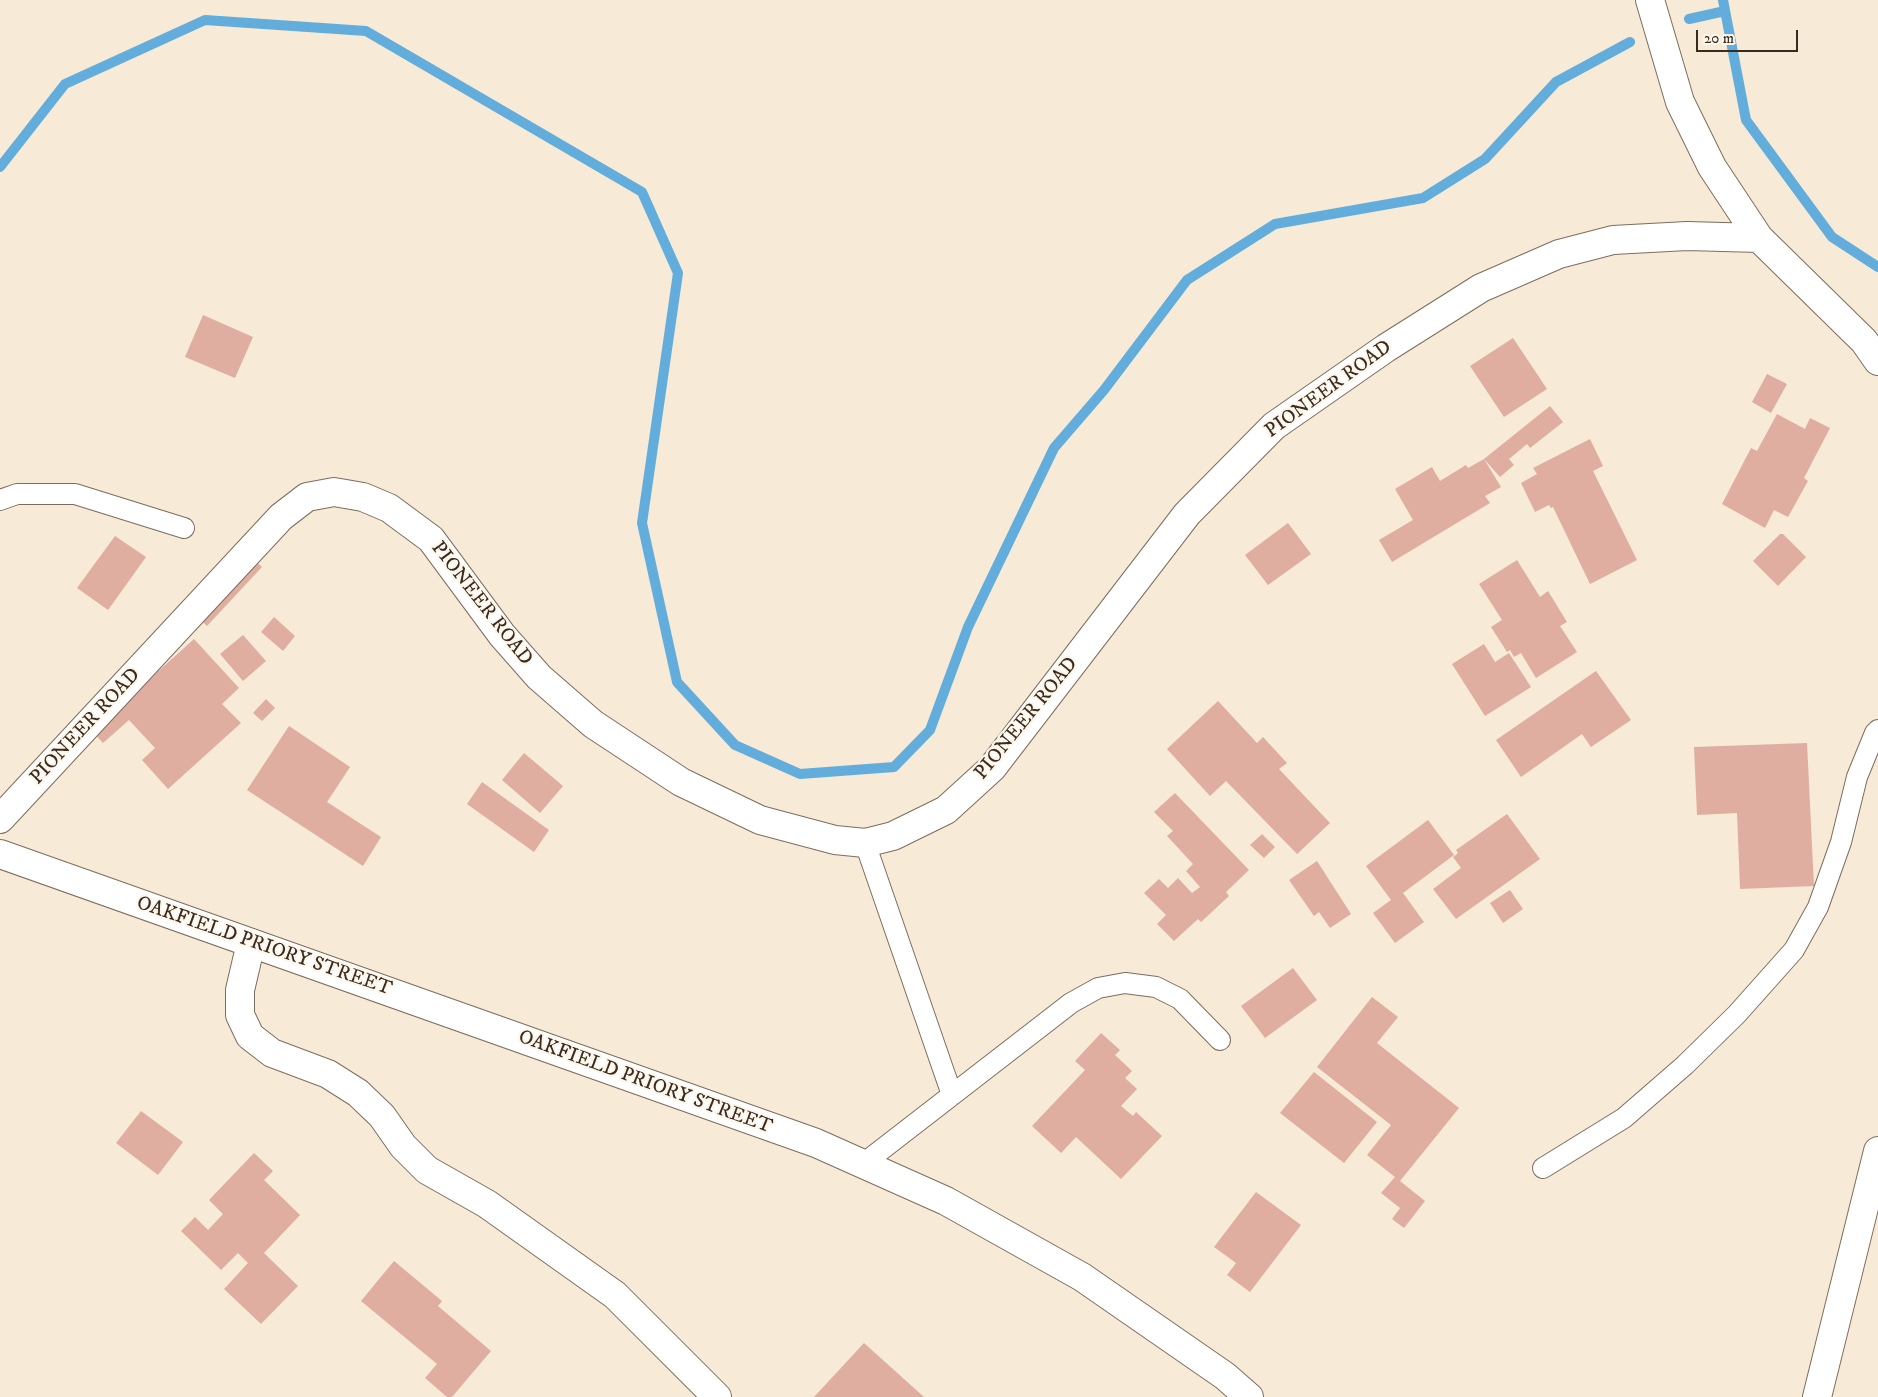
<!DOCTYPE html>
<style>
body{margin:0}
#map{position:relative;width:1878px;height:1397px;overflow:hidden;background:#f7ead6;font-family:"IM FELL DW Pica",serif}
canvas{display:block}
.scale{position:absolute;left:1696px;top:30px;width:102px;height:22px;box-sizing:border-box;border:2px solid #3b2a1e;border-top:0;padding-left:6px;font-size:15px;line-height:18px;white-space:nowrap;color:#3b2a1e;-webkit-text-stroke:4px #fbf7ec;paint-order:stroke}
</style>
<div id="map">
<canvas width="1878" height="1397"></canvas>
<div class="scale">20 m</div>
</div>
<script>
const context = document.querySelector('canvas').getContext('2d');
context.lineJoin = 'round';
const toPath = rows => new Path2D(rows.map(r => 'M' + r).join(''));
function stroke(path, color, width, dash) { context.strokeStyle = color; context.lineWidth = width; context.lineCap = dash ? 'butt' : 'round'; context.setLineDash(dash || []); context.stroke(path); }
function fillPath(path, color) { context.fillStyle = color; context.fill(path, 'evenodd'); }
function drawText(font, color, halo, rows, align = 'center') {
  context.font = font + ' "IM FELL DW Pica",serif'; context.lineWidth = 4.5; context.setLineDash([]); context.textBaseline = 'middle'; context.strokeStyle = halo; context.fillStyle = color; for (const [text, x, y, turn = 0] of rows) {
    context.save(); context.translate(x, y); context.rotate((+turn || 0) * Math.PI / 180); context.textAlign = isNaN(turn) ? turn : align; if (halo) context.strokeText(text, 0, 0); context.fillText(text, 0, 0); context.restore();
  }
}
stroke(toPath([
 [1723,0,1746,120,1832,237,1878,267],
 [1689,19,1725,11],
 [0,167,65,84,205,20,366,31,642,192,678,273,642,523,677,682,735,745,800,774,894,767,930,730,968,627,1054,448,1104,390,1187,280,1275,224,1423,198,1485,159,1556,82,1630,42]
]), '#62addb', 10);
fillPath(toPath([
 [203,315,253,337,235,378,185,357],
 [1513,338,1547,389,1504,417,1470,366],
 [1767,374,1787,384,1771,413,1752,402],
 [1550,406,1563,422,1530,448,1527,444,1509,459,1514,465,1500,477,1484,459],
 [1777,414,1805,429,1810,418,1830,428,1804,478,1808,481,1788,517,1774,510,1765,528,1722,504,1751,448,1757,451],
 [1590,439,1603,466,1593,471,1637,560,1590,584,1553,507,1551,508,1549,505,1535,512,1521,483,1537,474,1533,468],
 [1484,459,1501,487,1485,496,1490,503,1392,562,1379,540,1413,520,1395,489,1432,467,1440,481,1466,465,1468,468],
 [1288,523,1311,554,1268,585,1245,555],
 [1780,534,1783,534,1806,557,1778,586,1753,561],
 [115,536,146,557,108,610,77,588],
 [251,557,262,567,207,626,196,616],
 [1517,560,1540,597,1548,591,1567,622,1560,626,1577,652,1536,678,1521,653,1514,657,1510,650,1507,652,1491,627,1502,620,1479,584],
 [274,617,295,636,283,651,261,632],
 [243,635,266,661,243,681,220,654],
 [194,639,239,688,222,704,241,723,168,789,142,760,155,748,129,720,103,743,92,731],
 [1484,644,1495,662,1509,653,1531,687,1485,716,1452,664],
 [1596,671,1631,720,1591,747,1582,734,1521,777,1496,740],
 [266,699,275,708,262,721,253,713],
 [1218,701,1257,743,1263,737,1287,763,1279,769,1330,823,1297,854,1226,781,1210,796,1167,749],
 [289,726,350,767,327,802,381,837,363,866,247,790],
 [1807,743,1814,886,1740,889,1737,813,1697,815,1694,747],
 [524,753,563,786,540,813,502,780],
 [482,782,549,830,534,852,467,804],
 [1175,793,1249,870,1226,892,1229,896,1201,922,1198,919,1174,941,1157,924,1166,915,1144,893,1159,879,1168,888,1178,878,1192,893,1200,887,1186,871,1193,864,1167,836,1173,831,1154,812],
 [1507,814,1540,859,1456,919,1433,889,1461,868,1453,857,1458,853,1456,850],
 [1428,820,1454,855,1403,893,1424,922,1395,943,1373,913,1391,900,1366,866],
 [1262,834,1275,847,1264,858,1250,845],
 [1317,861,1351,914,1330,928,1319,912,1314,916,1289,880],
 [1510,890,1523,909,1503,923,1490,903],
 [1293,968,1317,1000,1265,1038,1241,1006],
 [1372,997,1398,1017,1377,1043,1459,1108,1400,1181,1425,1201,1404,1228,1392,1219,1400,1208,1381,1193,1395,1177,1367,1155,1391,1125,1317,1067],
 [1101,1033,1120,1050,1115,1055,1132,1071,1125,1078,1137,1089,1121,1106,1133,1116,1136,1112,1162,1136,1121,1179,1076,1137,1061,1153,1032,1126,1085,1070,1075,1061],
 [1314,1072,1377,1122,1344,1163,1280,1113],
 [141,1111,183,1142,158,1175,116,1143],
 [254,1153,273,1171,264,1180,300,1215,264,1253,298,1286,261,1324,224,1289,248,1263,238,1253,221,1270,181,1231,195,1217,208,1230,223,1214,209,1200],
 [1256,1192,1301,1225,1250,1292,1227,1275,1236,1263,1214,1247],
 [394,1261,442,1301,438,1306,491,1351,452,1397,447,1397,425,1378,437,1364,361,1301],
 [864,1343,924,1397,814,1397]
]), '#dfaea0');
const lane = toPath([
 [0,500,17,494,75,494,184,528],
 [865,843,952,1095],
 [863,1164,1071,1003,1098,988,1125,983,1156,987,1180,999,1220,1040],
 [1543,1168,1624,1118,1685,1065,1737,1014,1794,950,1818,907,1841,842,1857,777,1875,733,1878,730]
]);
const street = toPath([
 [1650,0,1680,102,1712,167,1759,238,1864,341,1878,361],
 [0,819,281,517,307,497,334,492,363,497,389,508,431,539,502,635,539,677,593,724,681,782,760,820,835,840,865,843,893,836,946,810,992,768,1187,514,1274,426,1386,348,1481,288,1559,254,1613,240,1687,236,1759,238],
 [251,943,240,990,240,1015,250,1036,272,1053,328,1074,358,1093,382,1116,403,1146,427,1170,487,1204,615,1295,717,1397]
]);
const secondary = toPath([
 [0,854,816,1143,946,1201,1082,1277,1225,1376,1249,1397],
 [1817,1397,1878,1151]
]);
stroke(lane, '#7d6d5e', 22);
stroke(street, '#7d6d5e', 30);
stroke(secondary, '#7d6d5e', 30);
stroke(lane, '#fff', 20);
stroke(street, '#fff', 28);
stroke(secondary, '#fff', 28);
drawText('20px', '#3b2a1e', '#fbf7ec', [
 ["PIONEER ROAD",1329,390,-36],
 ["PIONEER ROAD",481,604,52],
 ["PIONEER ROAD",1027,719,-51],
 ["PIONEER ROAD",86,727,-47],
 ["OAKFIELD PRIORY STREET",264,947,19],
 ["OAKFIELD PRIORY STREET",645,1083,20]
]);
</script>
